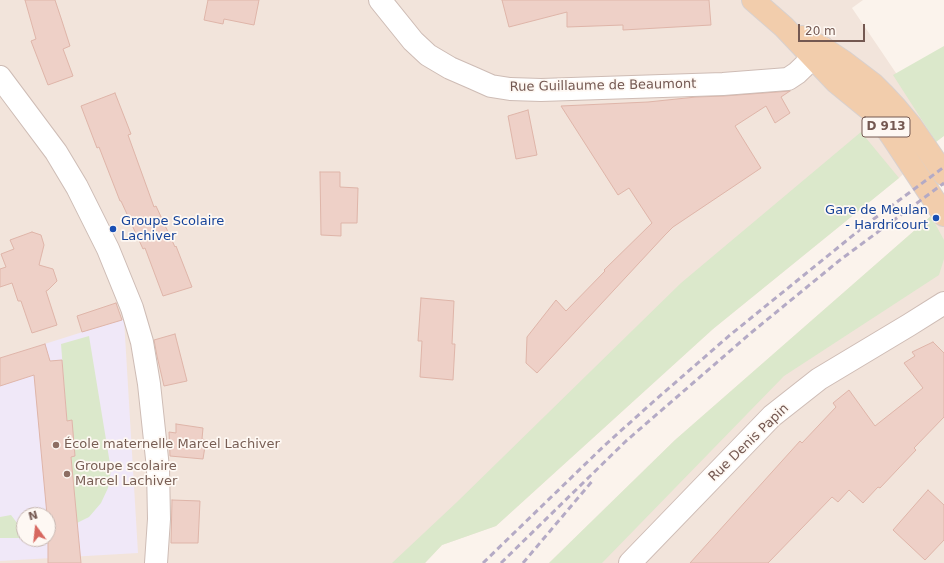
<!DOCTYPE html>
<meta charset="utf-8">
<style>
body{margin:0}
#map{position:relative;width:944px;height:563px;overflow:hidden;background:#fbf3ec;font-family:"DejaVu Sans",sans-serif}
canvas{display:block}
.north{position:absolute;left:16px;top:507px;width:40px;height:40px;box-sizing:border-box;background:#fef8f3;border:1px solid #c7b8b2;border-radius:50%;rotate:345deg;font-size:11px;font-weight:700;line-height:16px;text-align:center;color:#745851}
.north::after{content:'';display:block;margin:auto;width:14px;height:18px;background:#d7675f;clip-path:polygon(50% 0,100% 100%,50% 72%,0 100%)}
.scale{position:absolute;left:798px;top:24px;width:67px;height:18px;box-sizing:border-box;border:2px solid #745851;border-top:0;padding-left:5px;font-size:12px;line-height:14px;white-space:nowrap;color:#745851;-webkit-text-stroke:3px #fef8f3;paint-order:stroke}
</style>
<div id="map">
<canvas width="944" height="563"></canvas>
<div class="north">N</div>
<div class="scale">20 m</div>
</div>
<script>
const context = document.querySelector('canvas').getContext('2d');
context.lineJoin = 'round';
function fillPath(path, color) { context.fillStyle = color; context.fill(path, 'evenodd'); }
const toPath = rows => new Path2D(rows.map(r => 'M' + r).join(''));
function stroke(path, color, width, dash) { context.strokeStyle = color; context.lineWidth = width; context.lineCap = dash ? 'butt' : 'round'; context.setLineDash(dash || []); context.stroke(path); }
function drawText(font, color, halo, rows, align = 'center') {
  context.font = font + ' "DejaVu Sans",sans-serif'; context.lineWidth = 3.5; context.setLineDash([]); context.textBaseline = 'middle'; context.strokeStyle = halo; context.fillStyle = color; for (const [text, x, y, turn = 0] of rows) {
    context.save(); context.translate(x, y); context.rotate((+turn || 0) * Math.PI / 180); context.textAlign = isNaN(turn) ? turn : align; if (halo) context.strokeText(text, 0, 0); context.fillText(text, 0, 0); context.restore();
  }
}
fillPath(toPath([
 [0,0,863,0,852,8,896,73,936,142,899,178,713,329,496,526,442,545,425,563,0,563],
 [24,515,48,515,48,539,24,539],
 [944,207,944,563,549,563,675,440,931,216]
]), '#f2e4db');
fillPath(toPath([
 [124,319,138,553,0,561,0,358],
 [24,515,48,515,48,539,24,539]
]), '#f0e8f8');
fillPath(toPath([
 [944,46,944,136,936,142,893,75],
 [861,132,899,178,713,329,496,526,442,545,425,563,392,563,457,502,681,283],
 [931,216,944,240,944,259,939,275,784,376,602,563,549,563,675,440],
 [89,336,111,470,108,488,101,503,89,517,77,523,71,457,75,456,72,421,67,421,61,344],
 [11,515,24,532,24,538,0,538,0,517]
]), '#dbe8cb');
const building = toPath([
 [25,0,55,0,61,18,70,46,63,49,73,76,48,85,31,41,36,39,25,0],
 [208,0,259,0,254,25,224,19,223,24,204,20,208,0],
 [502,0,709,0,711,25,623,30,623,25,567,27,567,12,509,27,502,0],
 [790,91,781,97,790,113,775,123,766,106,735,126,761,168,673,227,665,235,537,373,526,363,527,337,556,300,566,311,605,271,604,270,652,223,629,188,618,195,561,106,648,102,696,97,724,96,790,91],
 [115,93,131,134,128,135,154,207,156,206,175,247,176,246,192,287,163,296,145,248,143,249,121,201,120,201,99,147,97,148,81,106,115,93],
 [528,110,537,155,516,159,508,116,528,110],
 [320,172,340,172,340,187,358,188,357,223,341,223,341,236,321,235,320,172],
 [32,232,41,235,44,245,39,265,53,269,57,281,48,290,46,291,57,325,32,333,21,301,18,301,12,283,0,287,0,269,6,267,1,254,14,249,10,240,32,232],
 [421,298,454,301,452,344,455,344,453,380,420,377,422,341,418,341,421,298],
 [116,303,122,320,82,332,77,316,116,303],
 [175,334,187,381,164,386,157,356,154,340,175,334],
 [933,342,944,353,944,417,914,448,916,450,880,488,878,487,863,503,849,490,838,502,832,497,768,563,690,563,800,441,802,443,836,407,833,403,849,390,875,426,923,388,904,363,915,356,912,352,933,342],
 [45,344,50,361,62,360,67,421,72,420,75,456,71,457,81,563,48,563,48,515,47,515,34,375,0,386,0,358,45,344],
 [176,424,203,428,202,439,206,440,203,459,170,456,169,432,176,433,176,424],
 [928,490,944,505,944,540,925,560,893,530,928,490],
 [172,500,200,501,198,543,171,543,172,500]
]);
fillPath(building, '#eed0c7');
stroke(building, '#dfb5a9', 1);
const minor = toPath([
 [380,0,413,41,428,55,450,68,473,78,491,86,510,89,541,90,723,84,788,79,797,73,823,48],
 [0,77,56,152,77,187,108,249,132,308,142,342,149,384,158,468,159,519,156,563],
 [630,563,772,416,819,379,909,325,944,303]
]);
const primary = toPath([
 [753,0,784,27,836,82,875,114,882,122,893,138,944,215],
 [802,37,823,48,844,62,873,84,883,94,896,108,911,126,944,174]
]);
stroke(minor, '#cebcb5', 24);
stroke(primary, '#d8d0ce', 24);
stroke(minor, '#fff', 22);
stroke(primary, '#f2cdac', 22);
stroke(toPath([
 [483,563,605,445,653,402,730,335,867,224,944,167],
 [501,563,626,441,752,332,840,260,944,183],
 [523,563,594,479]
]), '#b4aac5', 3, [6, 4]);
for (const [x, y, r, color] of [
 [936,218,4,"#1a4fb4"],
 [113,229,4,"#1a4fb4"],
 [56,445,4,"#8d6e63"],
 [67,474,4,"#8d6e63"]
]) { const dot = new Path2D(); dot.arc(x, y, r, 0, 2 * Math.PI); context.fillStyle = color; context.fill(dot); stroke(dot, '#fef8f3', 1.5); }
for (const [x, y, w] of [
 [886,127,48]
]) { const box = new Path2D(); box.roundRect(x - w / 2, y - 10, w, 20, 3); context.fillStyle = '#fef8f3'; context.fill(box); stroke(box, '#745851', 1); }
drawText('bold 12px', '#745851', null, [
 ["D 913",886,127]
]);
drawText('13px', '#745851', '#fef8f3', [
 ["Rue Guillaume de Beaumont",603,86,-1],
 ["Rue Denis Papin",749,443,-44]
]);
drawText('13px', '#164399', '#fef8f3', [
 ["Gare de Meulan",928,211],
 ["- Hardricourt",928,226],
 ["Groupe Scolaire",121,222,"left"],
 ["Lachiver",121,237,"left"]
], 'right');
drawText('13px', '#785e54', '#fef8f3', [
 ["École maternelle Marcel Lachiver",64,445],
 ["Groupe scolaire",75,467],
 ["Marcel Lachiver",75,482]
], 'left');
</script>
